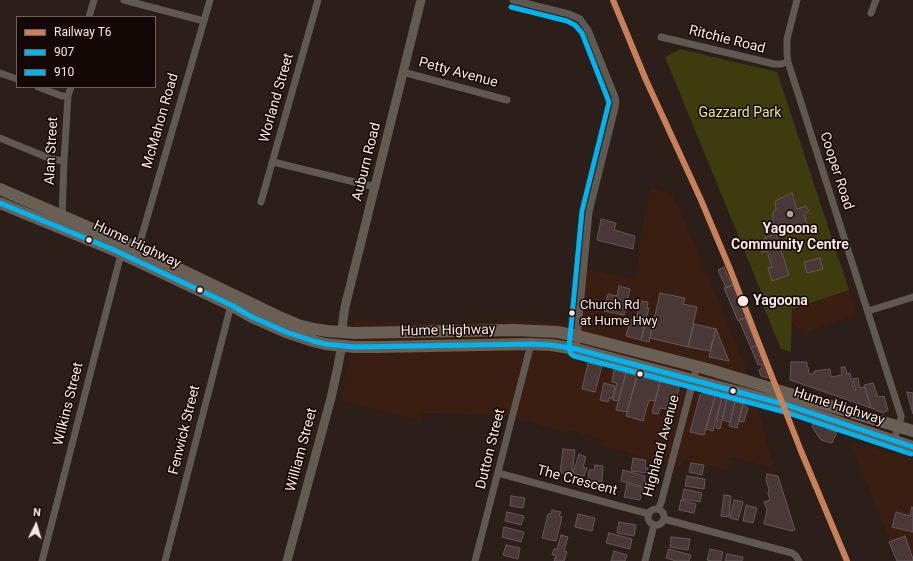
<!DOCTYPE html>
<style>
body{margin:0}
#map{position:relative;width:913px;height:561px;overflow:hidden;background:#2c1e19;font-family:Roboto,sans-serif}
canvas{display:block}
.legend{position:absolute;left:16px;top:16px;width:140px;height:72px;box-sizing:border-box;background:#130805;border:1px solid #6f615d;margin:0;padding:5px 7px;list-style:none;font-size:12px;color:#f9e6e0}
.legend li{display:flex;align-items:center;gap:8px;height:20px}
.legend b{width:20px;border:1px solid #6f615d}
.north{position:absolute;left:16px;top:505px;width:40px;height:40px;-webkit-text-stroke:3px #130805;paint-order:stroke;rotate:5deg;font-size:11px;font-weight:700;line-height:16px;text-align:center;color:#f9e6e0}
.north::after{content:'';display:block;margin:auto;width:14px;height:18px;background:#f9e6e0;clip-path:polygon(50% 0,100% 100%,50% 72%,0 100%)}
</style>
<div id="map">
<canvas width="913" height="561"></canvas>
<ul class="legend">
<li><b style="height:5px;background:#c88059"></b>Railway T6</li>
<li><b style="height:5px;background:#00b5ef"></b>907</li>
<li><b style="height:5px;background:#00b5ef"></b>910</li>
</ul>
<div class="north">N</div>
</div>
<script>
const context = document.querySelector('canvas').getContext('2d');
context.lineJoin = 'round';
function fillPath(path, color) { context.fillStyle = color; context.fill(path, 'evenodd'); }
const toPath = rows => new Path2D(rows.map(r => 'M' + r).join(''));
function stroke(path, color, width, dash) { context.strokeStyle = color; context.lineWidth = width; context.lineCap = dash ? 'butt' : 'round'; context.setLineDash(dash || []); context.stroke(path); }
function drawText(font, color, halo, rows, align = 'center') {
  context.font = font + ' Roboto,sans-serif'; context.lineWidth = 3; context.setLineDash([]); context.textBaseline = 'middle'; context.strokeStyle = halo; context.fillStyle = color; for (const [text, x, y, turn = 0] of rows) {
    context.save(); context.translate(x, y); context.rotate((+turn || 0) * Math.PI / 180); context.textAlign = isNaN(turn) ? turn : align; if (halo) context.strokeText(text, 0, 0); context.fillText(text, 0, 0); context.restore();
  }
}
fillPath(toPath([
 [651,188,673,194,748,372,774,468,730,457,727,470,683,460,681,467,600,445,601,439,569,430,568,433,501,415,423,413,421,421,341,401,349,360,354,320,361,321,399,323,529,321,563,323,568,319,573,268,595,271,636,279,642,227],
 [849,290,857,315,804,333,791,322,792,309],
 [850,443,909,456,913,459,913,561,898,561]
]), '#3b1e12');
fillPath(toPath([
 [680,49,777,72,849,290,792,309,791,352,781,349,762,303,765,301,665,57]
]), '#3e3b0f');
const building = toPath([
 [792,193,797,209,806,206,809,211,804,215,807,224,776,232,773,223,773,212,776,210,775,201,792,193],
 [601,219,616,223,614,230,635,236,633,249,597,240,601,219],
 [776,234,789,275,772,281,768,268,772,267,767,251,762,253,760,246,766,244,764,238,776,234],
 [820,258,823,269,807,273,804,262,820,258],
 [724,267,732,285,726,288,718,270,724,267],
 [733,285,746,317,738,321,724,288,733,285],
 [619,286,630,289,624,315,604,311,608,294,617,296,619,286],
 [660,293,685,298,683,304,697,307,688,347,650,338,660,293],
 [642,301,648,302,647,308,649,308,641,340,626,336,630,321,634,317,637,317,639,306,640,306,642,301],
 [745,318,757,345,751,348,739,320,745,318],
 [646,320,653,321,649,342,641,340,646,320],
 [694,324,716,329,710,351,688,347,694,324],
 [716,329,729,361,709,357,716,329],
 [757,345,765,367,767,366,772,379,761,376,759,370,762,368,761,364,758,365,751,348,757,345],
 [791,362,807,362,807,367,808,367,809,374,814,374,814,371,830,369,831,377,842,375,841,367,845,367,847,374,850,373,854,390,856,390,853,379,858,378,860,388,865,387,871,408,790,380,791,362],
 [588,363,602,366,595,392,582,389,588,363],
 [614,370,626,373,618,401,613,400,617,383,612,382,614,370],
 [626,373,637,376,627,412,616,410,626,373],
 [637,376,660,382,655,401,649,400,643,421,626,416,637,376],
 [660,382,678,386,679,388,671,423,664,422,667,409,660,408,658,414,652,413,660,382],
 [604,383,615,386,612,399,609,398,608,402,600,400,604,383],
 [873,383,878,397,884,396,888,410,883,413,871,408,864,385,873,383],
 [907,392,913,393,913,414,907,393,907,392],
 [703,393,715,396,704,435,690,432,700,395,703,393],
 [715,396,722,398,713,431,706,429,715,396],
 [722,398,727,399,720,429,716,428,718,420,716,420,722,398],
 [727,399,735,402,730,422,722,420,727,399],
 [735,402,743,404,737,428,729,426,735,402],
 [743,404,748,408,744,422,739,421,743,404],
 [813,424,823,427,823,426,827,427,827,429,837,432,832,443,821,440,812,427,813,424],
 [563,449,575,450,572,474,560,473,563,449],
 [579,454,586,457,583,467,587,468,584,476,573,473,579,454],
 [633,458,646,460,645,468,648,468,647,473,631,471,633,458],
 [691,463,704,465,702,475,689,472,691,463],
 [595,465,603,466,602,482,588,481,589,470,594,470,595,465],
 [623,470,645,476,644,482,646,482,645,487,621,481,623,470],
 [767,474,778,476,795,530,792,531,764,524,767,510,764,502,770,500,768,493,769,489,766,480,767,474],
 [687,476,705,479,704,489,685,486,687,476],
 [627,484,643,488,640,500,624,497,627,484],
 [684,489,702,493,700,502,682,499,684,489],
 [724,495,731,496,729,517,721,516,724,495],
 [511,496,525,498,523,508,510,506,511,496],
 [681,500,696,504,694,513,679,510,681,500],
 [734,500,743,502,738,520,730,518,734,500],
 [746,505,757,508,753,523,743,521,746,505],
 [912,507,913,508,913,532,892,527,896,512,910,516,912,507],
 [552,510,561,512,559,516,562,517,556,541,542,538,548,514,551,514,552,510],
 [507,512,524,516,521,525,505,521,507,512],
 [578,514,595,518,592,531,575,527,578,514],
 [619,522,636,525,634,536,617,533,619,522],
 [504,527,524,532,521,542,502,537,504,527],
 [609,533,632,539,630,549,606,543,609,533],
 [561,535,568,537,564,551,567,552,564,561,554,561,556,555,552,555,554,549,557,549,561,535],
 [905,536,913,559,913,561,897,561,889,542,905,536],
 [671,537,690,539,688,550,670,547,671,537],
 [506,545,520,548,518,559,503,555,506,545],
 [669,549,691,555,689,561,676,561,666,558,669,549],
 [710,549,723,552,721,561,712,561,707,560,710,549],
 [614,551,627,555,625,561,611,561,614,551],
 [727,554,743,557,742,561,725,561,727,554]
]);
fillPath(building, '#4a3738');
stroke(building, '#645756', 1);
stroke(toPath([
 [124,0,204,21],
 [513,0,569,14,580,19,588,30,615,97,616,102,615,108,589,212,576,349],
 [797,0,787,39,787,54,788,62,901,416,901,418,894,440],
 [871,13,876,0],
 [89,17,94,0],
 [661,37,766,62,774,64,781,64,788,62],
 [403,72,507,100],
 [0,73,17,79],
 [38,87,62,96,68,96],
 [0,138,51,159,64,161],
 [273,162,375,187],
 [261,202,318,0],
 [62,216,64,161,68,96,71,87],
 [138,249,210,0],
 [868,311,913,297],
 [498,473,649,514],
 '648 517a8 8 0 1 1 16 0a8 8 0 1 1-16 0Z',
 [658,509,661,503,697,366],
 [664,519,792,553,796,556,799,561],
 [42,561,121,254],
 [165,561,231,305],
 [475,561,531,344],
 [645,561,654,525]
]), '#605951', 7);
stroke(toPath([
 [342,332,343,320,345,307,421,0],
 [287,561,331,398,337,371,342,345]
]), '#635a52', 9);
stroke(toPath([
 [0,189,127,244,277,316,298,325,314,329,327,331,355,333,514,330,557,332,578,336,707,369,913,431],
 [0,203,114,250,231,305,252,317,286,332,313,341,325,344,354,347,379,347,531,344,551,345,576,349,787,405,913,447]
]), '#695f54', 12);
stroke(toPath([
 [0,203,114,250,231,305,252,317,286,332,313,341,325,344,354,347,531,344,551,345,576,349,787,405,913,447]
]), '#00b5ef', 5);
stroke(toPath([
 [511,7,567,21,575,25,582,33,609,102,582,211,569,348,571,354,574,356,785,412,911,454]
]), '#00b5ef', 5);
stroke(toPath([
 [613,0,646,80,701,200,730,269,801,451,847,561]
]), '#c88059', 6);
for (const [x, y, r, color] of [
 [790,214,4,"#b1a09a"],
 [89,240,3.5,"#f9e6e0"],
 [200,290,3.5,"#f9e6e0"],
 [743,301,6,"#f9e6e0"],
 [572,313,3.5,"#f9e6e0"],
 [640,374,3.5,"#f9e6e0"],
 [733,391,3.5,"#f9e6e0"]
]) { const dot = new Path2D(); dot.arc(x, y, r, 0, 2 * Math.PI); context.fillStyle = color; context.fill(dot); stroke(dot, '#130805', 1.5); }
drawText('13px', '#f9e6e0', '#130805', [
 ["Church Rd",580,306],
 ["at Hume Hwy",580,322]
], 'left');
drawText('14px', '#f9e6e0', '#130805', [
 ["Ritchie Road",727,40,14],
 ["Petty Avenue",458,73,15],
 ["Worland Street",277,98,-74],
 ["McMahon Road",161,121,-74],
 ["Alan Street",52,151,-87],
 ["Auburn Road",367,162,-76],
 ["Cooper Road",836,171,72],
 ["Hume Highway",137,245,25],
 ["Hume Highway",448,331,-1],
 ["Wilkins Street",69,404,-76],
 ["Hume Highway",839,407,18],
 ["Fenwick Street",185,430,-76],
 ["Highland Avenue",662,446,-75],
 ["Dutton Street",491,449,-76],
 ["William Street",302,450,-75],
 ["The Crescent",577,481,15]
]);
drawText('14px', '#e9e887', '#130805', [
 ["Gazzard Park",740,113]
]);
drawText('bold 14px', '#f9e6e0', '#130805', [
 ["Yagoona",790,229],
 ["Community Centre",790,245]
]);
drawText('bold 14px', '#f9e6e0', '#130805', [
 ["Yagoona",753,301]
], 'left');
</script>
